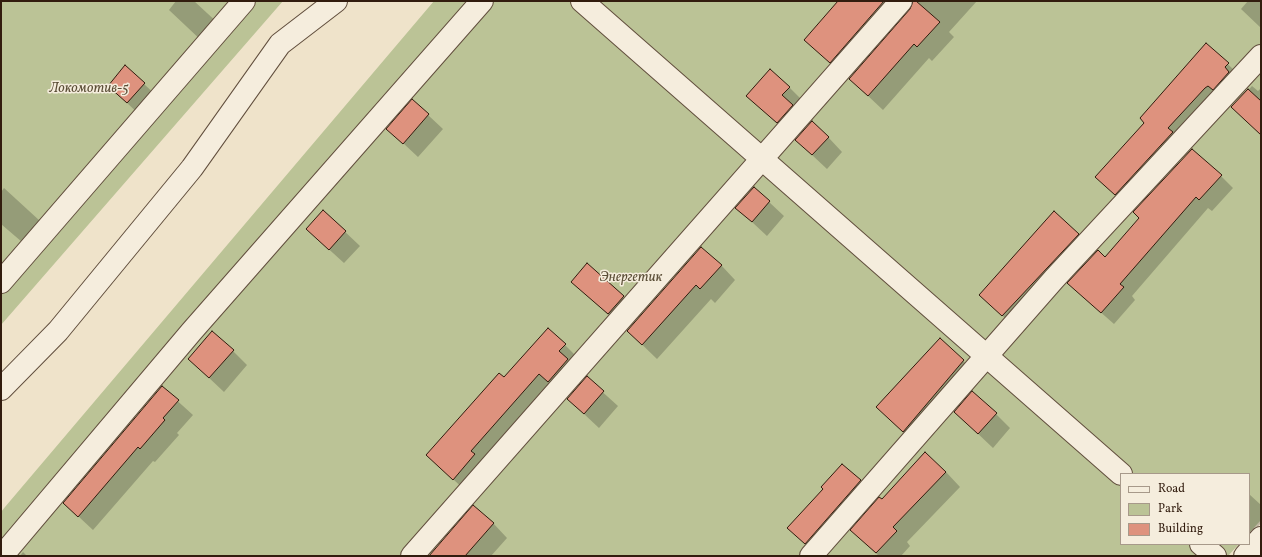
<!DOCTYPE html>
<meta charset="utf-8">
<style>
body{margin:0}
#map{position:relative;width:1262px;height:557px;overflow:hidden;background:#efe3ca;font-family:Vollkorn,serif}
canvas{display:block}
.frame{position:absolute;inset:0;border:2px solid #321c0e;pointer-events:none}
.legend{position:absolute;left:1120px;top:473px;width:130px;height:72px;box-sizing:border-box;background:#f5eddd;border:1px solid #a7998a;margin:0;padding:5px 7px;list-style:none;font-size:12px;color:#321c0e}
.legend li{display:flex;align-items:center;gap:8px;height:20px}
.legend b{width:20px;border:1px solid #a7998a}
</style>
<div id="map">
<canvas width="1262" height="557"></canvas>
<div class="frame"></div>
<ul class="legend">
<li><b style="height:5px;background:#f5eddd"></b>Road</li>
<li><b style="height:11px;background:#bbc396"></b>Park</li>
<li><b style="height:11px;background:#de927e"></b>Building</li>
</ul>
</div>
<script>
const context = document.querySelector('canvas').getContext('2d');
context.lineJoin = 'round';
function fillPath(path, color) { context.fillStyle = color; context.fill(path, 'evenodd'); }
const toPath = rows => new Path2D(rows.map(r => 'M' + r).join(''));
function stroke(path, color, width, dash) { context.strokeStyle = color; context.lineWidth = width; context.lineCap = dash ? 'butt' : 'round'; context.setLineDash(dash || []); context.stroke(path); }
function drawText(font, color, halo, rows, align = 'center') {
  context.font = font + ' Vollkorn,serif'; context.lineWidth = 3; context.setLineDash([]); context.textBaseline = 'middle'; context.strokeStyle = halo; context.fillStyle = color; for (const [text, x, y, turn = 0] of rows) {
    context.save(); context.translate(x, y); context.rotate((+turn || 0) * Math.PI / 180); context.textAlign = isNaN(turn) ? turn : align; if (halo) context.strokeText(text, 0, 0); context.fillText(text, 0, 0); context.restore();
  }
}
fillPath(toPath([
 [1,1,283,1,1,325],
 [434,1,1261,1,1261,520,1249,533,1249,474,1121,474,1121,544,1239,544,1228,556,1,556,1,512,5,507]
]), '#bbc396');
fillPath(toPath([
 [176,1,194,1,220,25,204,43,169,10],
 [840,1,977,1,949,32,954,37,932,61,929,58,883,110,850,79,911,10,914,3,906,7,845,76,805,40],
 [1248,1,1261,1,1261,28,1241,9],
 [1206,44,1247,82,1130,209,1097,177,1146,123],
 [144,84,159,98,142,117,109,86],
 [1252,86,1258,91,1261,88,1261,135,1232,107],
 [789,87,804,102,792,137,747,96],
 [428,115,443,129,418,157,388,129],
 [828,137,842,152,827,169,796,140],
 [1221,176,1233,188,1212,211,1208,208,1132,296,1135,300,1114,324,1081,295,1105,258],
 [4,188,40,221,22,242,1,224,1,192],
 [754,188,784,216,767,236,737,208],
 [323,211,360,246,344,263,322,243],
 [1078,234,1093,249,1017,329,995,309],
 [587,265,638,311,623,328,572,282],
 [721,265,735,280,715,303,711,299,657,359,628,331],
 [940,339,978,375,918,445,892,422],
 [565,345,579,359,468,493,427,455,504,378],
 [233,351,247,365,224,392,189,359],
 [587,378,618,406,599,428,568,399],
 [162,387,193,415,177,433,179,435,155,462,153,461,93,530,64,503],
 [955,412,996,414,1010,428,993,448],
 [946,472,960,487,907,542,910,546,901,556,879,556,866,544,882,500],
 [860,481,874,496,818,556,789,528],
 [1249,494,1261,505,1261,523,1249,537],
 [493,523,507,538,491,556,430,556],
 [23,552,27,556,20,556]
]), '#0003');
const building = toPath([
 [838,1,884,1,830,63,804,40,838,1],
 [913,1,916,1,940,22,917,47,914,44,868,96,849,79,910,9,913,1],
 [1206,43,1229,63,1225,67,1229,72,1213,90,1208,86,1205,88,1168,128,1173,132,1115,195,1095,177,1144,123,1140,118,1206,43],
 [125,65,145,83,127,103,108,86,125,65],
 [770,69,790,87,782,95,793,105,777,123,746,96,770,69],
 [1248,89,1261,101,1261,135,1231,107,1248,89],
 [412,99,429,114,403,144,386,129,412,99],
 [812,121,829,137,812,155,795,140,812,121],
 [1192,149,1222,175,1199,200,1196,197,1120,284,1124,287,1101,313,1067,283,1098,250,1105,257,1139,218,1133,212,1192,149],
 [754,187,770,201,752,222,735,208,754,187],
 [323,210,346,231,329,250,306,229,323,210],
 [1054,211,1079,234,1002,316,979,295,1054,211],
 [701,247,722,265,700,289,696,285,642,345,627,331,701,247],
 [587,263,624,296,608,314,571,282,587,263],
 [548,328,566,344,559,351,568,359,548,382,539,374,471,451,475,454,453,480,426,455,499,373,504,377,548,328],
 [212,331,234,350,209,378,188,359,212,331],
 [940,338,964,360,903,432,876,407,940,338],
 [587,376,604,391,584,414,567,399,587,376],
 [162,386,179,400,163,418,165,420,140,449,138,447,78,517,63,503,162,386],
 [972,391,997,413,978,434,954,412,972,391],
 [925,452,946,472,893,527,897,531,876,553,850,530,879,497,882,499,925,452],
 [842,464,861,480,805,544,787,528,823,489,821,487,842,464],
 [473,505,494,523,465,556,429,556,473,505]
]);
fillPath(building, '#de927e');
stroke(building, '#321c0e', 1);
const minor = toPath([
 [582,1,1121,474],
 [1,282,244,1],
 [1,389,58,331,192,168,280,44,336,1],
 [1201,544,1215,556],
 [2,556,192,331,482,1],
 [412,556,901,1],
 [811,556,1054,279,1261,56],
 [1245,556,1261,538]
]);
stroke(minor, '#614e3d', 24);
stroke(minor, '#f5eddd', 22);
drawText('italic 14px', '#5b4e37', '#f5eddd', [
 ["Локомотив-5",89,89],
 ["Энергетик",631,278]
]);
</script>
